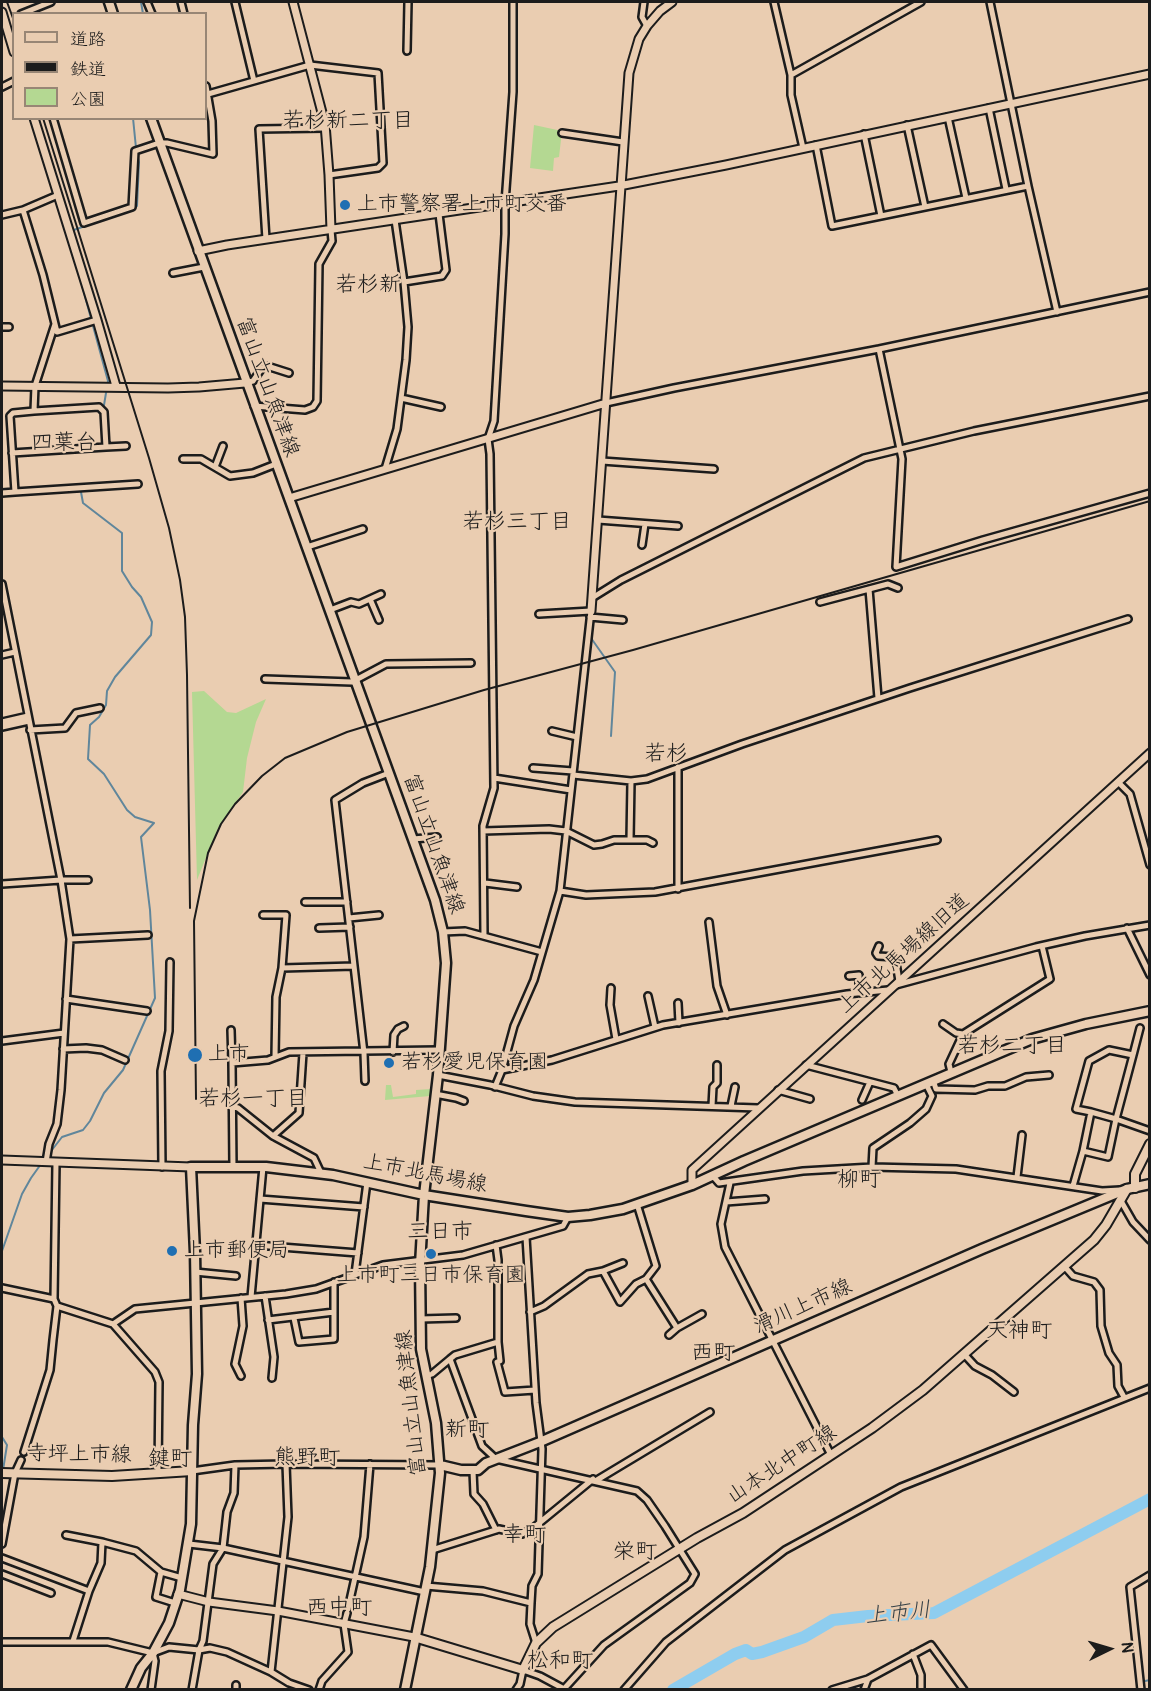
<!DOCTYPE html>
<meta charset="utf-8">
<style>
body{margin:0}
#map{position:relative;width:1151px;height:1691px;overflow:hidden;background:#eacdb1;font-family:Pangolin,"Klee One",sans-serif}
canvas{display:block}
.frame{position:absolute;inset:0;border:3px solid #1c1c1c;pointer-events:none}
.legend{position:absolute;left:12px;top:12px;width:195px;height:108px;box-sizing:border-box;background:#eacdb1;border:2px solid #988675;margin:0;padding:8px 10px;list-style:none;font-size:18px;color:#1c1c1c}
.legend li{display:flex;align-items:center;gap:12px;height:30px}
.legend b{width:30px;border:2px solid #988675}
.north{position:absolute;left:1079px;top:1619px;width:60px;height:60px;-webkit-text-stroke:4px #eacdb1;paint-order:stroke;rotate:85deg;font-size:16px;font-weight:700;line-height:24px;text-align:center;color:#1c1c1c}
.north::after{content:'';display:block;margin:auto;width:21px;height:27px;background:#1c1c1c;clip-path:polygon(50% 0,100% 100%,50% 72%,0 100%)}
</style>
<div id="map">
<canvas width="1151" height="1691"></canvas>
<div class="frame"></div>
<ul class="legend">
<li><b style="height:8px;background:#eacdb1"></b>道路</li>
<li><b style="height:8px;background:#1c1c1c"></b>鉄道</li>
<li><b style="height:16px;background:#b4d892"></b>公園</li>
</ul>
<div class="north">N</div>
</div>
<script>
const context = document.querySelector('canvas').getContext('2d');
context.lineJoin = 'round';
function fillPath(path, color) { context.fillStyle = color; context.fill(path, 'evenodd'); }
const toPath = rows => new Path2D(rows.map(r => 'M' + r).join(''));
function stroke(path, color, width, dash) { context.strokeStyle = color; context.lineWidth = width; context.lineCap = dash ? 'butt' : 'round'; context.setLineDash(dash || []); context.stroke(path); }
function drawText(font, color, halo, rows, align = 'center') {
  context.font = font + ' Pangolin,"Klee One",sans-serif'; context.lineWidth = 4.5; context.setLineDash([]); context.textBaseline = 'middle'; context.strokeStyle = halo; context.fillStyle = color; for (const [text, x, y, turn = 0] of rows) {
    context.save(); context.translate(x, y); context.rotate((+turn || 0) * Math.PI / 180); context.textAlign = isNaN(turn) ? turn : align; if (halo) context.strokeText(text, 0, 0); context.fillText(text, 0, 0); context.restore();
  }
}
fillPath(toPath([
 [534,125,562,131,559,157,554,158,553,171,530,168],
 [204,691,227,712,236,713,266,699,256,722,247,758,243,792,218,828,197,880,192,692],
 [386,1085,391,1085,393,1097,416,1094,416,1090,431,1089,430,1096,385,1100]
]), '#b4d892');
stroke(toPath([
 [141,2,143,14],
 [133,118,136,148],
 [133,209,137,206,139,162,137,154],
 [71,231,128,211],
 [80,278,108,381,104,405],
 [591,638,615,672,611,736],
 [48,1155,62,1137,83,1130,90,1121,104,1093,123,1070,155,998,150,910,141,837,154,823,135,817,127,810,104,774,88,759,90,725,99,717,106,705,107,691,115,677,151,635,152,622,141,597,132,587,122,571,122,533,83,503,81,492],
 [2,1251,22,1194,31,1178,41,1164],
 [2,1437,7,1445,3,1470],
 [1145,1681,1150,1680]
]), '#60869b', 2);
stroke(toPath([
 [673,1690,735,1654,746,1650,752,1654,762,1652,804,1637,833,1620,868,1616,934,1613,1150,1499]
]), '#8ecdef', 12);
const minor = toPath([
 [147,2,152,14],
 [181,2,184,14],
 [235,2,254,81],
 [644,2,642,17,647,26],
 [774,2,791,75,791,95,803,148],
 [990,2,1028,186,1057,312],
 [21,14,51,2],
 [407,51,408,2],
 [791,75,921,2],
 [2,87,14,81],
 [208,94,310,65,378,73,383,163,378,168,329,175],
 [989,108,1006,189],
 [948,117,966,198],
 [53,118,84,223,132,207,135,151,159,143,167,143,213,154,212,121,206,86],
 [907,125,925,207],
 [562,133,623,142],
 [864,134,881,216],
 [816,145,832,226,1028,186],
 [23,210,43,275,57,332,97,320],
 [2,215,23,210,58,195],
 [395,220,404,282,442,276,446,270,439,214],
 [266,239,259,129,325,128],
 [173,273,204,267],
 [55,324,35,386,34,411,99,407,104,412,106,447,126,446],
 [2,327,9,327],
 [879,349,902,459,896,567,983,540,1150,493],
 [245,383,253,381,262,368,267,366,289,373],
 [401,398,441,407],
 [606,403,674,388,879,349,1150,292],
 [254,406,305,410,313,407,317,401,319,264,332,241,331,230],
 [12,453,106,447],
 [183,459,201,459,230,476,253,473,276,464],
 [602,461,714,469],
 [215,467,223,446],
 [385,469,397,429,406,360,408,327,404,282],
 [15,492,138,484],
 [2,493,15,492,10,416,13,413,34,411],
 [598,520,678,526],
 [642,545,645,524],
 [307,547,363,529],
 [2,584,61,880,70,939,61,1090,57,1124,49,1144,46,1162],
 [869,589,878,698],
 [592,598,621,580,864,458,974,431,1150,396],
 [370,599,379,620],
 [820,602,888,584,898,588],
 [330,610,351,602,359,604,381,594],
 [590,617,623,620],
 [2,655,15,652],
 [265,679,352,682,386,664,471,663],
 [2,722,28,716],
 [2,727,29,721],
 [30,730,65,728,76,713,100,708],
 [552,731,577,737],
 [678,767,678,889],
 [533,768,573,771],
 [573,775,631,781,647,779,742,744,910,688,1128,619],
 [494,778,571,790],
 [1118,782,1130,794,1150,865],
 [483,831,549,829,566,831,594,845,602,844,614,840,647,840,653,843],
 [413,839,437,837],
 [630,840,631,781],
 [485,883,517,887],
 [2,884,61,880,88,880],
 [560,891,586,895,655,892,937,840],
 [305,902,347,902],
 [263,915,286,915,282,968,354,966],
 [349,918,379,915],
 [709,922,717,986,727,1015],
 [319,928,350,927],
 [1127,928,1150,975],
 [443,932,465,931,542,952],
 [484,936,483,826,494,788,490,454,488,439,494,421,505,234,505,203,513,92,513,2],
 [70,939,148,935],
 [879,946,876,953,878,956,895,957,899,981],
 [849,976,859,975,859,993],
 [896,985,1036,947,1085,936,1150,925],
 [611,988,610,1005,616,1039],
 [648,996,655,1027],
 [66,999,147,1011],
 [678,1003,679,1023],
 [943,1024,956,1033,963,1034],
 [231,1030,232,1063],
 [2,1041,64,1033],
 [63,1049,86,1048,102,1050,125,1060],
 [393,1052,394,1035,398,1029,404,1026],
 [1133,1055,1140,1028],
 [275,1057,276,997,282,968],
 [806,1065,894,1088,898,1096],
 [502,1070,552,1060,663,1025,847,994,888,990],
 [951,1072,949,1064,963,1034,1050,979,1042,946],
 [438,1075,490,1085,533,1096,575,1102,758,1108],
 [933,1080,936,1089,975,1090,988,1086,1005,1086,1026,1077,1049,1075],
 [365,1081,364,1053,335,800,363,783,389,773],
 [495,1087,502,1070,514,1026,534,980,560,891,591,611,539,614],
 [778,1090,810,1099],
 [435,1094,456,1098,464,1101],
 [862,1100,870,1082],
 [231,1106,238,1108,273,1136,299,1113,303,1053],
 [712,1106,713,1087,717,1083,717,1065],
 [731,1106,735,1087],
 [273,1136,314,1158,321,1173],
 [1083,1151,1091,1112,1116,1119,1133,1055,1109,1050,1089,1061,1076,1109,1091,1112],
 [162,1167,161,1071,169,1031,170,962],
 [872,1167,873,1148,910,1123,926,1109,932,1096,926,1084],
 [233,1168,232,1063,268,1060,289,1052,439,1050],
 [712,1175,719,1183,803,1171,872,1167,956,1169,1102,1191,1120,1190],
 [1017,1177,1022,1135],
 [730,1183,721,1224,725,1247,831,1455],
 [1073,1186,1083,1151,1108,1157,1116,1119,1150,1131],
 [260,1199,364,1207],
 [1121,1201,1133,1222,1150,1240],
 [726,1202,765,1199],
 [637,1204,656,1266,646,1279,677,1328,669,1335],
 [526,1237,536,1403,542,1449,538,1574,532,1586,531,1603],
 [256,1245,358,1253],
 [496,1245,498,1260,498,1342],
 [1065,1267,1073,1276,1094,1282,1100,1290,1101,1326,1109,1353,1117,1365,1118,1386,1124,1397],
 [603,1271,623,1263],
 [195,1272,236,1276],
 [355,1274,367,1182],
 [2,1288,54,1299],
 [265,1296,274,1357,272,1378],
 [251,1297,263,1167],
 [241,1298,243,1326,235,1364,241,1376],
 [57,1306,113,1324,155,1372,159,1382,158,1473],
 [530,1312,544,1306,588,1274,603,1271,620,1302,636,1284,646,1279],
 [294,1318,299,1342,334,1339,334,1282],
 [420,1319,456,1318],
 [268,1320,334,1312],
 [113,1324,135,1309,286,1294,316,1289,383,1265,463,1255,563,1226,568,1217],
 [677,1328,702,1314],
 [964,1354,975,1366,992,1375,1014,1392],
 [450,1359,455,1355,498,1342,500,1361,497,1362,505,1392,535,1390],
 [426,1376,432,1374,450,1359,482,1446,496,1459,637,1491,647,1500,665,1526,695,1574,690,1583,604,1645,563,1690],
 [24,1452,50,1370,53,1340,57,1306,54,1299,56,1163],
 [192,1471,235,1465,286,1464,440,1465],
 [473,1471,474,1494,483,1504,496,1530],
 [597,1480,710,1412],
 [66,1535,102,1542,101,1563,89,1591],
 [102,1542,136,1551,161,1572],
 [2,1544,15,1473,21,1460],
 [189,1544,223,1548,425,1592],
 [432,1550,499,1529,522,1534,532,1529,593,1479],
 [2,1558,89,1591,73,1641],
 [2,1574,51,1593],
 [426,1586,483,1591,531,1603,530,1624,536,1643],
 [175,1603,156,1597,161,1572,182,1578],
 [348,1609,364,1537,370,1464],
 [2,1642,108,1642,153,1653,169,1647,199,1650,210,1648,227,1652,271,1672,289,1683,309,1690],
 [913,1654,921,1675,921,1690],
 [271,1672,288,1517,286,1464],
 [151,1690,155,1661,153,1653],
 [192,1690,199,1650,203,1641,213,1564,223,1548,227,1512,234,1493,235,1465],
 [236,1690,236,1685],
 [319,1690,322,1681,348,1652,344,1624,347,1613],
 [516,1690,520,1684,523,1670,540,1676,566,1690],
 [624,1690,666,1642,785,1550,901,1487,1150,1388],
 [832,1690,868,1679,931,1645,964,1690],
 [864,1690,868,1679],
 [1141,1690,1130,1587,1150,1575]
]);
const tertiary = toPath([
 [293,2,325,124,329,175,331,230],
 [2,12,14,52],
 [34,118,97,320,116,386],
 [198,251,227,245,619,186,726,165,1150,74],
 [2,386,168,388,199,387,245,383],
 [289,498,606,403],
 [591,611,629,73,639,39,647,26,660,11,672,2],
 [2,1160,191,1167],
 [692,1185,692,1170,1150,753],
 [178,1594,209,1602,278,1611,414,1637]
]);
const secondary = toPath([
 [1135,1188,1135,1174,1150,1144],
 [2,1473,112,1476,192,1471],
 [414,1637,523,1670,536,1643,553,1627,697,1538,743,1513,872,1428,923,1390,1094,1240,1106,1225,1127,1189]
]);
const primary = toPath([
 [109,2,113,14],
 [151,118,435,900,443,932,446,963,438,1075,424,1195,420,1265,421,1349,436,1423,440,1473,430,1567,405,1690],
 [440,1465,461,1470,478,1470,486,1463,540,1442,982,1249,1127,1189,1150,1184],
 [131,1690,141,1668,153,1653,169,1623,180,1590,191,1524,193,1425,197,1374,195,1252,191,1167,266,1167,333,1175,424,1195,526,1211,568,1217,590,1215,623,1209,692,1185,744,1161,1032,1039,1086,1024,1150,1011]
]);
stroke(minor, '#1c1c1c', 10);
stroke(tertiary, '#1c1c1c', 11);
stroke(secondary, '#1c1c1c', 12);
stroke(primary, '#1c1c1c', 13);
stroke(minor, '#eacdb1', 5);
stroke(tertiary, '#eacdb1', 7);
stroke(secondary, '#eacdb1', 8);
stroke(primary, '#eacdb1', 8);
stroke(toPath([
 [7,2,14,21],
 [43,118,149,458,169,528,180,580,185,617,187,675,190,908],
 [196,1099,194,921,208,853,221,824,235,804,262,776,285,758,347,732,484,690,633,650,1150,501]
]), '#1c1c1c', 2);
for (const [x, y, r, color] of [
 [345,205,6,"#1f6fb2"],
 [195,1055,8,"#1f6fb2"],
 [389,1063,6,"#1f6fb2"],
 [172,1251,6,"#1f6fb2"],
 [431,1254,6,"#1f6fb2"]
]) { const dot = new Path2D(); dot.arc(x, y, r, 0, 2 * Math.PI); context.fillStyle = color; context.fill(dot); stroke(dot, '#eacdb1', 2); }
drawText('21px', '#1c1c1c', '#eacdb1', [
 ["上市警察署上市町交番",357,205],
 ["上市",208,1055],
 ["若杉愛児保育園",401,1063],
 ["上市郵便局",184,1251],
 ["上市町三日市保育園",431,1276,"center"]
], 'left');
drawText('21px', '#1c1c1c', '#eacdb1', [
 ["富山立山魚津線",267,387,70],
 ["富山立山魚津線",433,844,71],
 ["上市北馬場線旧道",904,954,-42],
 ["上市北馬場線",425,1174,11],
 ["滑川上市線",803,1307,-24],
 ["富山立山魚津線",412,1403,-96],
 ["寺坪上市線",79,1455,1],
 ["山本北中町線",782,1465,-33]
]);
drawText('22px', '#1c1c1c', '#eacdb1', [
 ["若杉新二丁目",348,121],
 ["若杉新",368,285],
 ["四葉台",64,443],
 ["若杉三丁目",517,522],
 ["若杉",666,754],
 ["若杉二丁目",1012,1046],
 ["若杉一丁目",253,1099],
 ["柳町",859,1180],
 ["三日市",440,1232],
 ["天神町",1019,1331],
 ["西町",713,1353],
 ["新町",467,1430],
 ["熊野町",307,1458],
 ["鍵町",170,1459],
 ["幸町",524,1535],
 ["栄町",635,1552],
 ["西中町",339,1608],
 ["松和町",560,1661]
]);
drawText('italic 22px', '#333f46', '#eacdb1', [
 ["上市川",898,1614,-6]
]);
</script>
